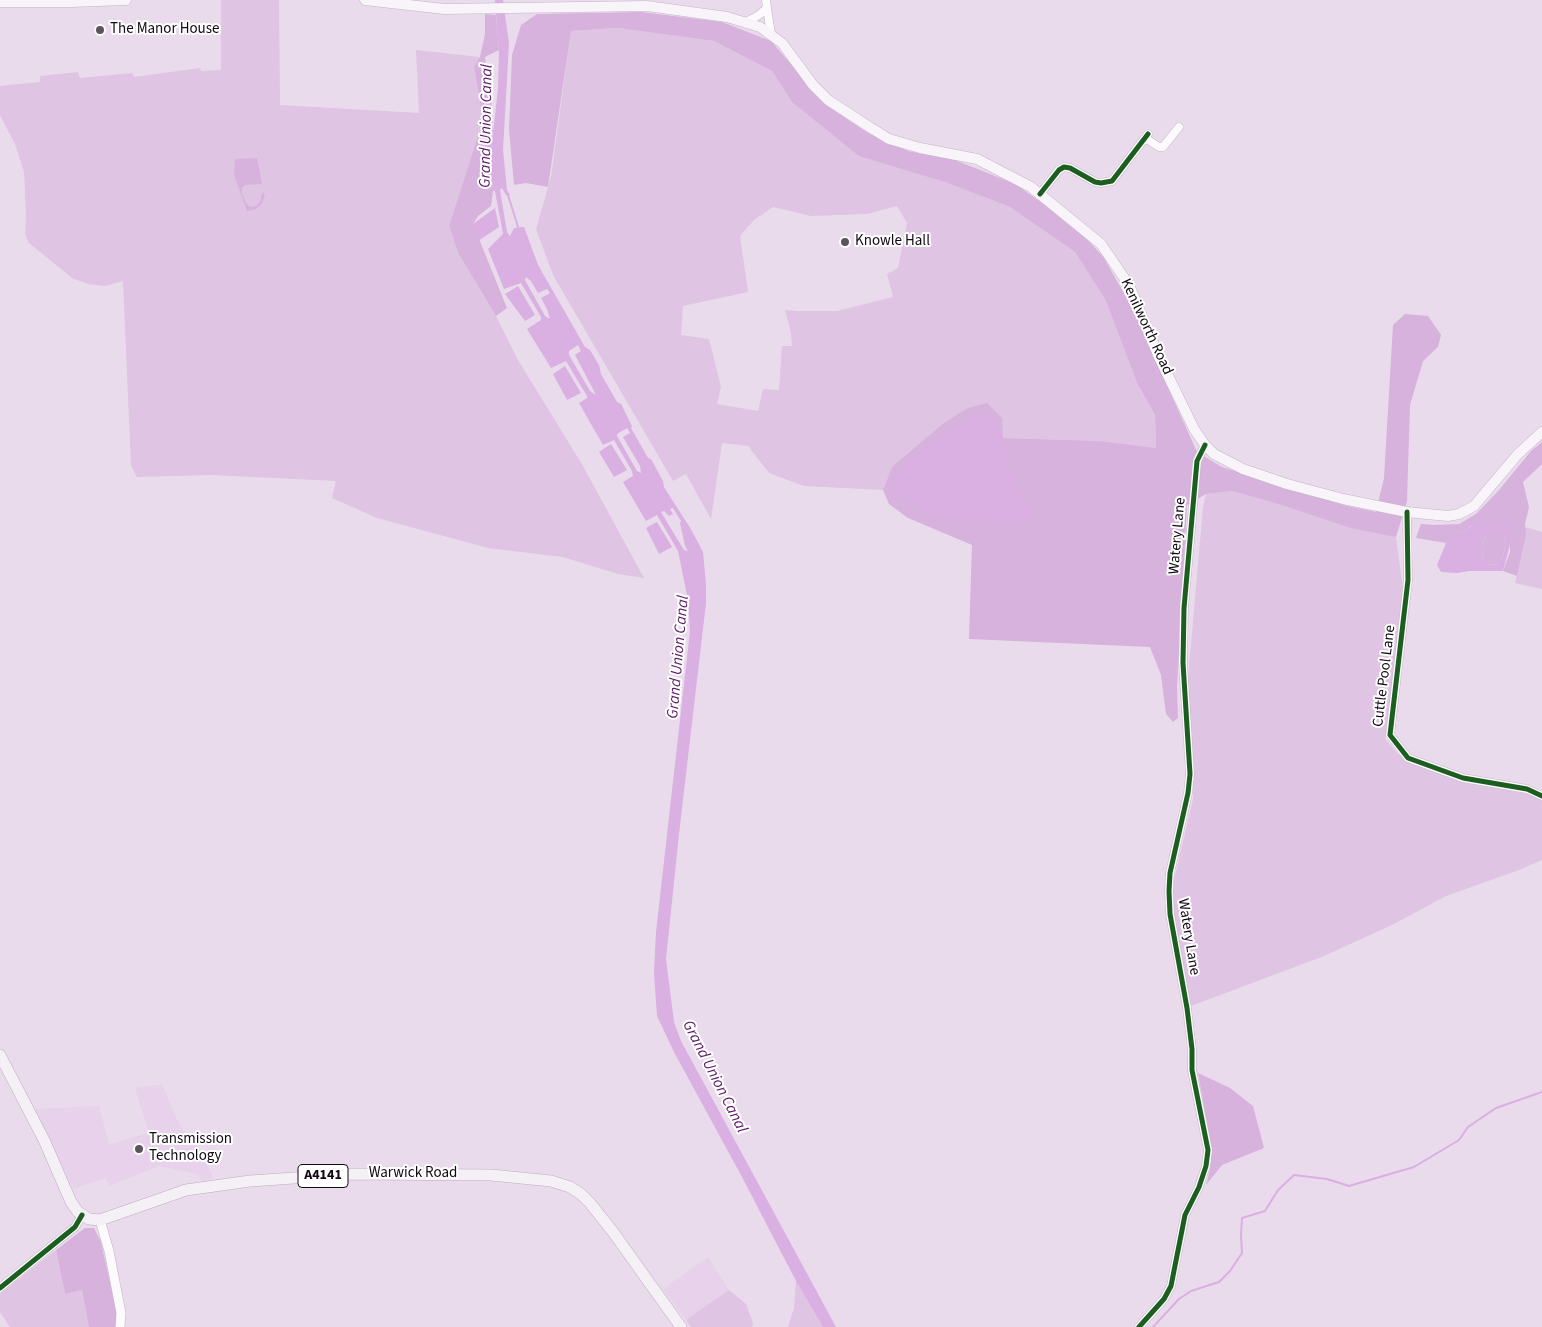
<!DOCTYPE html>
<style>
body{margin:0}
canvas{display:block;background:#e9dbec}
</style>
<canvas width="1542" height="1327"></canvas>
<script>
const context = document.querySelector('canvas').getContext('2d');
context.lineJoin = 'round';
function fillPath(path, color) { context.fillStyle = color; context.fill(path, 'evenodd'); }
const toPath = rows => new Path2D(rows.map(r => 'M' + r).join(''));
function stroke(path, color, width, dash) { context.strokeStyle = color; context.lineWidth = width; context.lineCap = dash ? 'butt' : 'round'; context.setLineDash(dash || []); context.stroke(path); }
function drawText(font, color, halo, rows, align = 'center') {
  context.font = font + ' "Source Sans 3",sans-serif'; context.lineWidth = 4; context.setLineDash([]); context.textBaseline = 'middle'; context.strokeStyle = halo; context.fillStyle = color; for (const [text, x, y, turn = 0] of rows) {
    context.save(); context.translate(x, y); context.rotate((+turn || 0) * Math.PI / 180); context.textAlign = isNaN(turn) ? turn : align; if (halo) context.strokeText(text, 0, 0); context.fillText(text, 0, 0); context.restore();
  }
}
fillPath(toPath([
 [162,1084,179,1124,203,1156,213,1178,202,1182,198,1174,159,1166,110,1186,105,1178,73,1189,35,1109,99,1106,109,1144,149,1133,135,1088],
 [708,1257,729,1290,686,1320,663,1289]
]), '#e7d1eb');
fillPath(toPath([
 [221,0,279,0,280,105,419,113,416,50,480,57,474,67,483,120,449,226,458,253,496,316,518,360,583,466,644,578,618,574,563,557,488,548,377,518,332,498,336,481,211,475,137,477,131,466,123,281,105,286,88,284,72,278,29,243,25,234,26,213,24,172,15,144,0,115,0,86,40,82,40,76,78,72,80,78,132,73,134,77,200,68,201,71,221,70],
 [618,28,714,41,772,71,792,102,945,182,1010,207,1075,252,1105,299,1137,383,1155,415,1156,448,1101,441,1003,438,892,467,883,490,804,486,769,473,748,446,722,443,711,519,686,474,673,481,553,275,536,229,551,177,571,31],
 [897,206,907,223,898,268,887,274,893,297,837,311,798,311,785,310,791,333,792,346,782,346,779,390,763,389,758,411,717,404,721,387,709,339,681,335,683,306,748,292,740,236,754,220,773,207,811,216,867,214],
 [1232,491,1396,537,1403,589,1398,642,1385,739,1397,753,1412,764,1461,782,1528,794,1542,799,1542,860,1519,870,1446,896,1394,924,1324,956,1191,1006,1177,940,1173,909,1173,884,1193,799,1193,762,1188,678,1203,507,1206,494],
 [1525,527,1542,532,1542,589,1515,583,1526,537],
 [56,1250,65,1294,82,1290,89,1327,10,1327,0,1312,0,1294],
 [796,1281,823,1327,788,1327,794,1308],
 [729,1290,746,1304,753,1323,752,1327,691,1327,686,1320]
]), '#dfc4e3');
fillPath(toPath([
 [641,12,722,22,771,41,825,104,868,133,908,151,955,160,1015,184,1051,209,1088,240,1104,258,1143,327,1169,390,1197,452,1222,467,1347,506,1376,512,1384,478,1393,325,1405,314,1428,316,1441,335,1438,347,1423,361,1410,405,1407,501,1396,537,1351,528,1285,506,1232,491,1206,494,1187,505,1177,686,1178,718,1173,722,1166,714,1161,675,1150,647,969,639,972,545,908,518,889,504,883,490,892,467,944,423,968,408,987,403,1002,418,1003,438,1101,441,1156,448,1155,415,1137,383,1105,299,1075,252,1010,207,945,182,859,156,792,102,772,71,714,41,618,28,571,31,548,187,526,183,514,185,509,130,512,55,521,25,537,14],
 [485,14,496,15,499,50,485,57,487,78,491,96,493,130,490,159,493,191,491,206,478,216,473,224,507,308,496,316,458,253,449,226,483,120,474,67,480,57,485,34],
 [257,158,262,184,245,185,242,188,242,194,246,203,250,207,256,206,260,202,262,194,263,193,265,194,262,203,256,209,247,211,234,175,235,159],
 [1542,442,1542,464,1523,482,1529,507,1525,524,1526,536,1517,576,1503,571,1510,552,1510,525,1476,523,1463,531,1450,536,1446,543,1416,538,1421,524,1434,525,1459,524,1476,514,1499,490,1531,451],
 [1498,531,1504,535,1506,542,1503,557,1496,565,1487,564,1483,558,1481,547,1487,533],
 [1198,1073,1230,1088,1253,1106,1264,1148,1222,1165,1206,1185,1210,1170,1210,1139],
 [85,1228,94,1228,101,1242,117,1314,116,1327,89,1327,82,1290,65,1294,56,1250]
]), '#d7b2dd');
fillPath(toPath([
 [495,0,503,0,509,43,503,150,507,190,510,195,506,195,502,188,500,190,507,232,510,236,514,228,524,227,538,265,585,347,590,350,599,365,601,374,617,402,621,404,632,426,631,428,648,458,651,459,663,481,664,487,692,531,703,552,706,585,706,603,679,834,666,959,674,1022,681,1041,836,1327,823,1327,796,1281,742,1177,674,1052,657,1016,654,973,656,932,690,631,688,600,678,551,657,515,646,521,623,482,633,476,632,471,614,440,603,445,579,403,587,398,587,396,566,361,551,368,527,329,541,320,541,317,521,283,504,289,488,249,503,234,495,191,493,191,490,159,498,89,499,50],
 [526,277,531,281,538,293,547,289,550,293,541,298,547,309,550,319,545,316,525,280],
 [578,345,581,351,575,355,596,395,590,391,569,355,569,351],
 [627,428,630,433,623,437,640,466,641,473,637,471,617,436,617,434],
 [673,508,681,521,680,523,685,546,688,551,684,550,661,512,664,511,669,516,673,514,670,509],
 [495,208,499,227,478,241,473,224],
 [518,286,535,315,525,321,505,294],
 [565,366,581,393,567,400,553,374],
 [985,409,1003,438,1009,468,1034,520,1019,525,956,523,928,515,893,489,900,466,942,435],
 [611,444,627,470,614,477,599,452],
 [657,522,672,547,659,554,646,528],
 [1492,522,1511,525,1512,537,1503,571,1469,571,1457,573,1441,572,1437,565,1449,536,1463,531,1476,523],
 [1498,532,1504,535,1506,542,1503,557,1496,565,1487,564,1483,558,1481,547,1487,533]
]), '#daafe1');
stroke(toPath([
 [508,195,518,227],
 [1153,1327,1179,1299,1191,1291,1219,1282,1230,1271,1242,1253,1241,1235,1242,1218,1265,1211,1278,1190,1294,1175,1327,1179,1349,1186,1414,1167,1459,1140,1468,1127,1496,1108,1542,1092]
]), '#daafe1', 2);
const minor = toPath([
 [767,8,771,34],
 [746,22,759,15,767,8,766,0],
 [1145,138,1159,147,1163,147,1179,127],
 [1040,194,1059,170,1064,167,1070,168,1095,182,1101,183,1112,181,1148,134],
 [1407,512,1408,580,1390,735,1408,758,1463,778,1527,789,1542,796],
 [0,1288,75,1227,82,1215],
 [1139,1327,1164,1299,1171,1286,1185,1215,1199,1187,1206,1166,1208,1150,1192,1070,1192,1049,1187,1008,1170,914,1169,891,1170,873,1188,793,1190,774,1183,663,1184,608,1197,461,1205,445]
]);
const tertiary = toPath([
 [100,1220,109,1251,121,1313,120,1327]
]);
const secondary = toPath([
 [365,0,444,9,647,6,727,17,760,27,782,43,813,85,828,100,871,128,889,139,920,148,977,159,1031,187,1101,244,1129,285,1159,357,1194,429,1205,445,1214,454,1243,469,1287,484,1343,499,1407,512,1448,516,1459,514,1474,506,1518,454,1542,432],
 [0,2,71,2,126,0]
]);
const primary = toPath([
 [0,1055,44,1140,71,1202,78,1212,89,1219,100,1220,186,1190,250,1181,353,1174,491,1175,551,1181,570,1187,581,1194,590,1203,613,1232,681,1327]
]);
stroke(minor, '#c1b6c3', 9);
stroke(tertiary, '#c1b6c3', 10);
stroke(secondary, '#c1b6c3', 11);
stroke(primary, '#bcacbe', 12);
stroke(minor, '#fcfafc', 8);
stroke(tertiary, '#fcfafc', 9);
stroke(secondary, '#f8f4fa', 10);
stroke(primary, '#f5eff6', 11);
stroke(toPath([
 [1040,194,1059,170,1064,167,1070,168,1095,182,1101,183,1112,181,1148,134],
 [1407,512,1408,580,1390,735,1408,758,1463,778,1527,789,1542,796],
 [0,1288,75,1227,82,1215],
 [1139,1327,1164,1299,1171,1286,1185,1215,1199,1187,1206,1166,1208,1150,1192,1070,1192,1049,1187,1008,1170,914,1169,891,1170,873,1188,793,1190,774,1183,663,1184,608,1197,461,1205,445]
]), '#1b5e20', 5);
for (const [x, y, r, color] of [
 [100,30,5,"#5d525e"],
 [845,242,5,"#5d525e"],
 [139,1149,5,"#5d525e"]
]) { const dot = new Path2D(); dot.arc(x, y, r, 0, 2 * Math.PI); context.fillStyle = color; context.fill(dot); stroke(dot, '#fff', 2); }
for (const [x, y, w] of [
 [323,1176,50]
]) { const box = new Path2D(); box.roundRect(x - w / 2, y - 11.5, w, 23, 4); context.fillStyle = '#fff'; context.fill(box); stroke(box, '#110912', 1); }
drawText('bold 14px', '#110912', null, [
 ["A4141",323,1176]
]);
drawText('15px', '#110912', '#fff', [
 ["The Manor House",110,30],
 ["Knowle Hall",855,242],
 ["Transmission",149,1140],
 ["Technology",149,1157]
], 'left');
drawText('15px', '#110912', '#fff', [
 ["Kenilworth Road",1146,327,65],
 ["Watery Lane",1178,536,-85],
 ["Cuttle Pool Lane",1385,676,-83],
 ["Watery Lane",1188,937,81],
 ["Warwick Road",413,1174]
]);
drawText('italic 16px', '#5b1965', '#fff', [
 ["Grand Union Canal",487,126,-89],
 ["Grand Union Canal",679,657,-85],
 ["Grand Union Canal",714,1077,63]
]);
</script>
